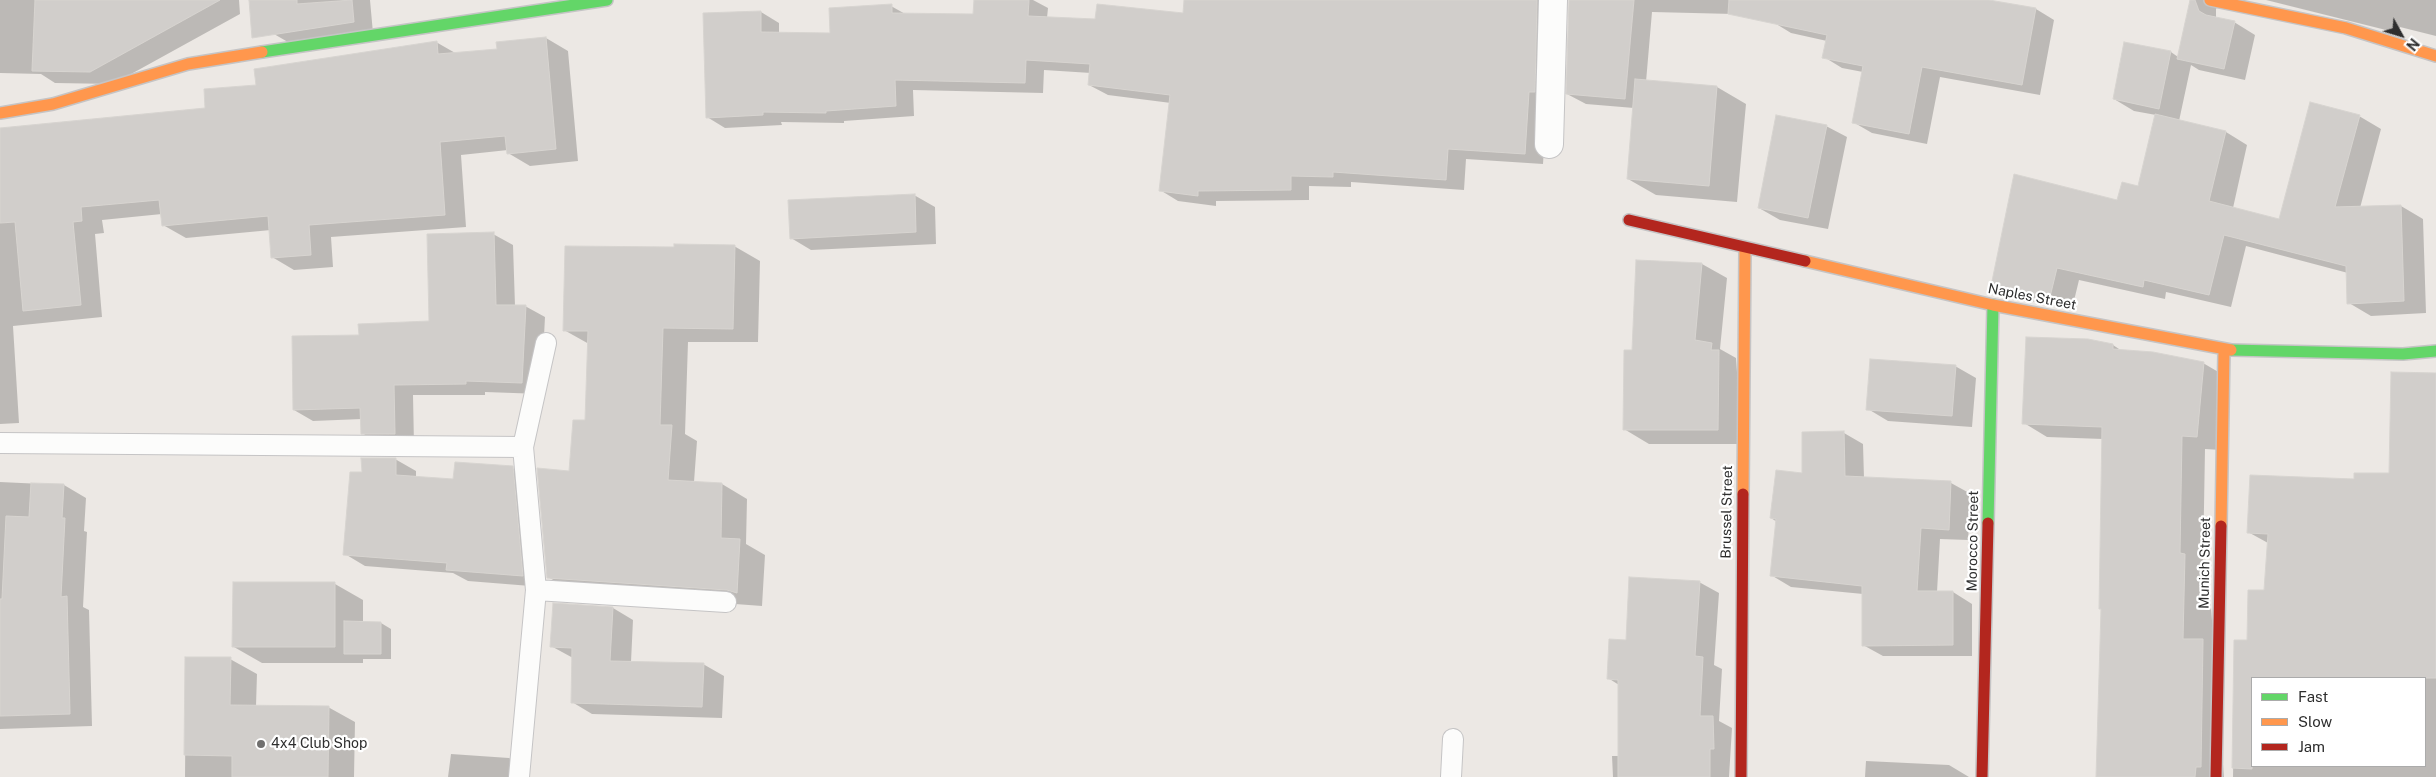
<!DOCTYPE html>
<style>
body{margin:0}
#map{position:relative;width:2436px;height:777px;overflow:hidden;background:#ece8e4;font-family:"Public Sans",sans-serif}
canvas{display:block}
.legend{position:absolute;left:2251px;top:677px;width:175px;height:90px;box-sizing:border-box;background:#fff;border:1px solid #ababab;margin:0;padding:6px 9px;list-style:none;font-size:15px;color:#2e2e2e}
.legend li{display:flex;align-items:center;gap:10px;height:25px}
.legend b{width:25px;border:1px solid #ababab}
.north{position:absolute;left:2376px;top:10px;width:50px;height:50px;-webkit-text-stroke:4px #fff;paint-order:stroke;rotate:129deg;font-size:14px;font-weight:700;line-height:20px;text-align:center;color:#2e2e2e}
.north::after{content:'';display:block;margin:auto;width:18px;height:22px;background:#2e2e2e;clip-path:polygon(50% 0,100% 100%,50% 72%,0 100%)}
</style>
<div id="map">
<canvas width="2436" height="777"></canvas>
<ul class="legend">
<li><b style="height:6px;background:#63d668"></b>Fast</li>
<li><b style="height:6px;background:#ff974d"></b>Slow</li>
<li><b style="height:6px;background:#b3261e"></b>Jam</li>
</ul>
<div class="north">N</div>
</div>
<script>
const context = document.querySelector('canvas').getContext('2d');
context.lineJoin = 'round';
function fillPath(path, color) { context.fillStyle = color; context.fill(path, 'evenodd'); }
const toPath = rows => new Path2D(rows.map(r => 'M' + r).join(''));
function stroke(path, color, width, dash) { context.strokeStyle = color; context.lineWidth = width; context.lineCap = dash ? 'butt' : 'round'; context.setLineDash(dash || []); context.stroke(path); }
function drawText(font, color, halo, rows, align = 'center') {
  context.font = font + ' "Public Sans",sans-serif'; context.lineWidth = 4.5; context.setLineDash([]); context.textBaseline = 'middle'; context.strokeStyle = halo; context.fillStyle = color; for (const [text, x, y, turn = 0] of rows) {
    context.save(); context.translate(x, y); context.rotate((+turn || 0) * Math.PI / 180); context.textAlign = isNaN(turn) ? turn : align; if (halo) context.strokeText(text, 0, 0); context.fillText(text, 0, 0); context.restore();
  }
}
fillPath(toPath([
 [0,0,239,0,240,14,113,84,55,83,41,74,0,73],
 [274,0,370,0,373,33,293,45,274,34],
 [975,0,1033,0,1048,8,1047,18,1096,20,1184,15,1185,0,1560,0,1547,102,1543,164,1466,159,1464,190,1351,182,1351,187,1309,186,1309,200,1216,201,1216,206,1178,201,1160,190,1171,103,1108,95,1089,85,1091,73,1044,70,1043,93,913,90,914,116,844,121,844,123,781,122,782,125,725,128,707,117,761,12,779,23,779,34,831,34,891,6,907,15,974,15],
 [1570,0,1982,0,2036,9,2054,20,2040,95,1940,77,1927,144,1872,133,1853,122,1863,72,1842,68,1824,57,1827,41,1791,33,1773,22,1774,15,1652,12,1646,82,1717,87,1746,104,1737,202,1656,195,1628,179,1634,108,1586,104,1567,94],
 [2192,0,2222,0,2216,9,2216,18,2234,22,2255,35,2245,80,2199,70,2191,65,2179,121,2226,132,2247,145,2233,208,2280,220,2359,116,2381,129,2360,208,2401,206,2423,219,2426,313,2371,316,2349,303,2348,273,2246,246,2231,307,2166,292,2165,299,2079,280,2072,309,2014,298,1992,285,2139,188,2156,115,2134,111,2114,99,2171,52,2178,57],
 [2266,0,2436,0,2436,36,2400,27,2398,33],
 [546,38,568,51,578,161,530,166,508,153,508,150,461,155,466,227,331,237,333,267,294,270,272,257,271,230,186,238,163,225,162,214,102,220,104,233,95,234,102,317,13,326,19,423,0,424,0,129,224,107,436,42,457,54,498,50],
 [1826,126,1847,137,1828,229,1780,220,1759,208],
 [914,195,935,207,936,244,811,250,791,238],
 [493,234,513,245,515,306,525,306,545,317,541,394,485,392,485,395,413,395,414,445,381,444,362,433,362,419,313,421,294,410,360,336,430,322],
 [734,246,760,261,758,342,688,342,685,434,697,441,694,482,722,484,747,499,746,544,765,555,762,606,574,592,548,577,570,472,586,422,589,344,564,330,675,249],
 [1702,264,1727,278,1720,349,1736,358,1742,444,1649,444,1624,429,1633,351],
 [2113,345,2122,351,2203,363,2227,377,2221,450,2205,449,2203,565,2208,568,2224,777,2098,777,2100,727,2103,439,2047,437,2024,423],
 [1955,366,1976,378,1972,427,1888,421,1868,409],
 [2436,374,2436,777,2233,777,2235,641,2248,642,2265,592,2268,543,2248,532,2355,480,2390,475],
 [2252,678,2425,678,2425,766,2252,766],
 [1844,433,1863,444,1864,478,1951,483,1971,494,1968,540,1940,539,1937,592,1953,592,1972,604,1972,656,1883,656,1863,645,1863,594,1791,587,1771,575,1777,522,1771,518,1803,475],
 [395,459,416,471,416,477,455,480,512,468,533,479,543,587,468,581,453,573,365,566,345,554,363,474],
 [0,482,64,485,86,498,84,531,87,532,83,607,89,610,92,726,0,729],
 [1699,582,1719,593,1714,665,1722,669,1719,721,1732,728,1729,777,1613,777,1612,756,1619,756,1619,685,1608,678,1627,641],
 [335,584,363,600,363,623,381,623,391,629,391,659,363,659,363,663,262,663,234,647],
 [613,608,633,620,631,662,703,664,724,676,722,718,592,714,572,702,573,658,551,646],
 [186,658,230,659,257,674,256,706,328,707,355,722,354,777,185,777],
 [451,754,509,758,529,770,528,777,448,777],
 [1866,761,1949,765,1969,777,1865,777]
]), '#0003');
const building = toPath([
 [35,0,220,0,90,72,32,71,35,0],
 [249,0,297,0,297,4,352,0,354,22,252,38,249,0],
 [974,0,1029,0,1028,16,1095,19,1097,4,1183,13,1184,0,1537,0,1535,92,1529,92,1525,154,1448,149,1446,180,1333,172,1333,177,1291,176,1291,190,1198,191,1198,196,1159,191,1170,95,1088,85,1090,64,1026,60,1025,83,895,80,896,106,826,111,826,113,763,112,763,115,706,118,703,13,761,11,761,32,830,33,829,8,892,4,892,13,973,14,974,0],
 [1569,0,1634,0,1625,99,1566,94,1569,0],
 [1729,0,1989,0,2036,8,2022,85,1922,67,1909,134,1852,123,1863,66,1822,58,1827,35,1728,14,1729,0],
 [2190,0,2195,0,2199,11,2206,15,2235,21,2224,69,2177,59,2190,0],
 [546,37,556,149,507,154,505,136,440,142,445,215,309,225,311,255,271,258,268,216,162,226,159,200,81,207,82,221,73,222,81,305,23,311,15,222,0,223,0,128,205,108,204,89,256,85,254,69,437,41,438,54,497,49,496,42,546,37],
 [2124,42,2171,51,2159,109,2113,99,2124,42],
 [1635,79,1717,86,1709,186,1627,179,1635,79],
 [2310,102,2360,115,2335,207,2401,205,2404,301,2347,304,2346,266,2224,235,2209,295,2144,280,2143,287,2057,268,2050,297,1991,286,2014,174,2117,200,2122,182,2138,186,2155,114,2226,131,2209,201,2279,219,2310,102],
 [1776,115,1827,125,1808,218,1758,208,1776,115],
 [915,194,916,232,790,239,788,200,915,194],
 [494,232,496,305,526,305,522,383,466,381,466,384,394,385,395,434,361,434,360,408,293,410,292,336,359,335,358,324,429,321,427,234,494,232],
 [674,244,735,245,733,329,663,328,660,425,672,425,668,480,722,483,721,538,740,539,737,593,727,590,547,578,537,468,569,471,573,420,585,420,588,331,563,331,565,246,674,247,674,244],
 [1636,260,1702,263,1695,340,1712,343,1711,350,1719,350,1718,430,1623,430,1624,350,1632,350,1636,260],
 [2026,337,2088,339,2113,344,2113,349,2153,352,2204,362,2197,437,2182,436,2180,553,2185,554,2183,639,2203,639,2201,767,2196,767,2195,777,2096,777,2101,609,2099,609,2102,427,2022,424,2026,337],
 [1870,359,1956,365,1952,416,1866,410,1870,359],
 [2391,372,2436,373,2436,678,2252,678,2252,769,2232,768,2234,640,2247,640,2248,590,2264,590,2268,534,2247,533,2250,475,2354,479,2354,473,2389,473,2391,372],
 [1844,431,1845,476,1951,481,1949,530,1921,528,1917,591,1953,591,1953,645,1862,646,1862,586,1770,576,1776,519,1770,518,1776,470,1802,473,1802,432,1844,431],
 [361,458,396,458,396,475,453,479,455,462,513,466,523,576,446,570,447,563,343,555,350,472,362,472,361,458],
 [31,483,64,484,62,518,65,518,61,597,67,596,70,714,0,716,0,599,2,599,6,516,29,517,31,483],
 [1629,577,1700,581,1695,656,1703,657,1700,716,1713,716,1714,749,1710,749,1710,777,1618,777,1618,680,1607,679,1609,639,1626,640,1629,577],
 [233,582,335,582,335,647,232,647,233,582],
 [553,603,613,607,610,661,704,663,702,707,571,703,572,648,550,647,553,603],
 [344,621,381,622,381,654,344,654,344,621],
 [185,657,231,657,230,705,329,706,328,777,232,777,232,756,184,755,185,657]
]);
fillPath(building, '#d1cecb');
stroke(building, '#d7d4d0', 1);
const lane = toPath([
 [0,443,523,447],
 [536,590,726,602],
 [519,777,536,590,523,447,546,343],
 [1451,777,1453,739]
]);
const street = toPath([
 [1549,144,1553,0]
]);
const fast = toPath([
 [262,52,607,0],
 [2231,350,2403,354,2436,351],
 [1988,523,1993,305]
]);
const slow = toPath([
 [2210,0,2346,28,2436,56],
 [0,113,53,104,188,64,262,52],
 [1805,261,1993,305,2231,350],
 [1743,494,1745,248],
 [2221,526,2224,350]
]);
const jam = toPath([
 [1629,220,1805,261],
 [1741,777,1743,494],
 [1982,777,1988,523],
 [2216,777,2221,526]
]);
stroke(lane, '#c5c4c5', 22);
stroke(street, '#c5c4c5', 30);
stroke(fast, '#c5c4c5', 14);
stroke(slow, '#c5c4c5', 14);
stroke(jam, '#c5c4c5', 14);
stroke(lane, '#fcfcfb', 20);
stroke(street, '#fcfcfb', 28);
stroke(fast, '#63d668', 11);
stroke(slow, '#ff974d', 11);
stroke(jam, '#b3261e', 11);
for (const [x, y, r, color] of [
 [261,744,5,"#706f6e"]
]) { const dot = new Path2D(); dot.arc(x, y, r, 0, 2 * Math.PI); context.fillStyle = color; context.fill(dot); stroke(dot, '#fff', 2); }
drawText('14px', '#2e2e2e', '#fff', [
 ["Naples Street",2032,297,11],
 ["Brussel Street",1727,512,-89],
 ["Morocco Street",1973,541,-89],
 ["Munich Street",2205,563,-89]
]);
drawText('14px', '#2e2e2e', '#fff', [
 ["4x4 Club Shop",271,744]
], 'left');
</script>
